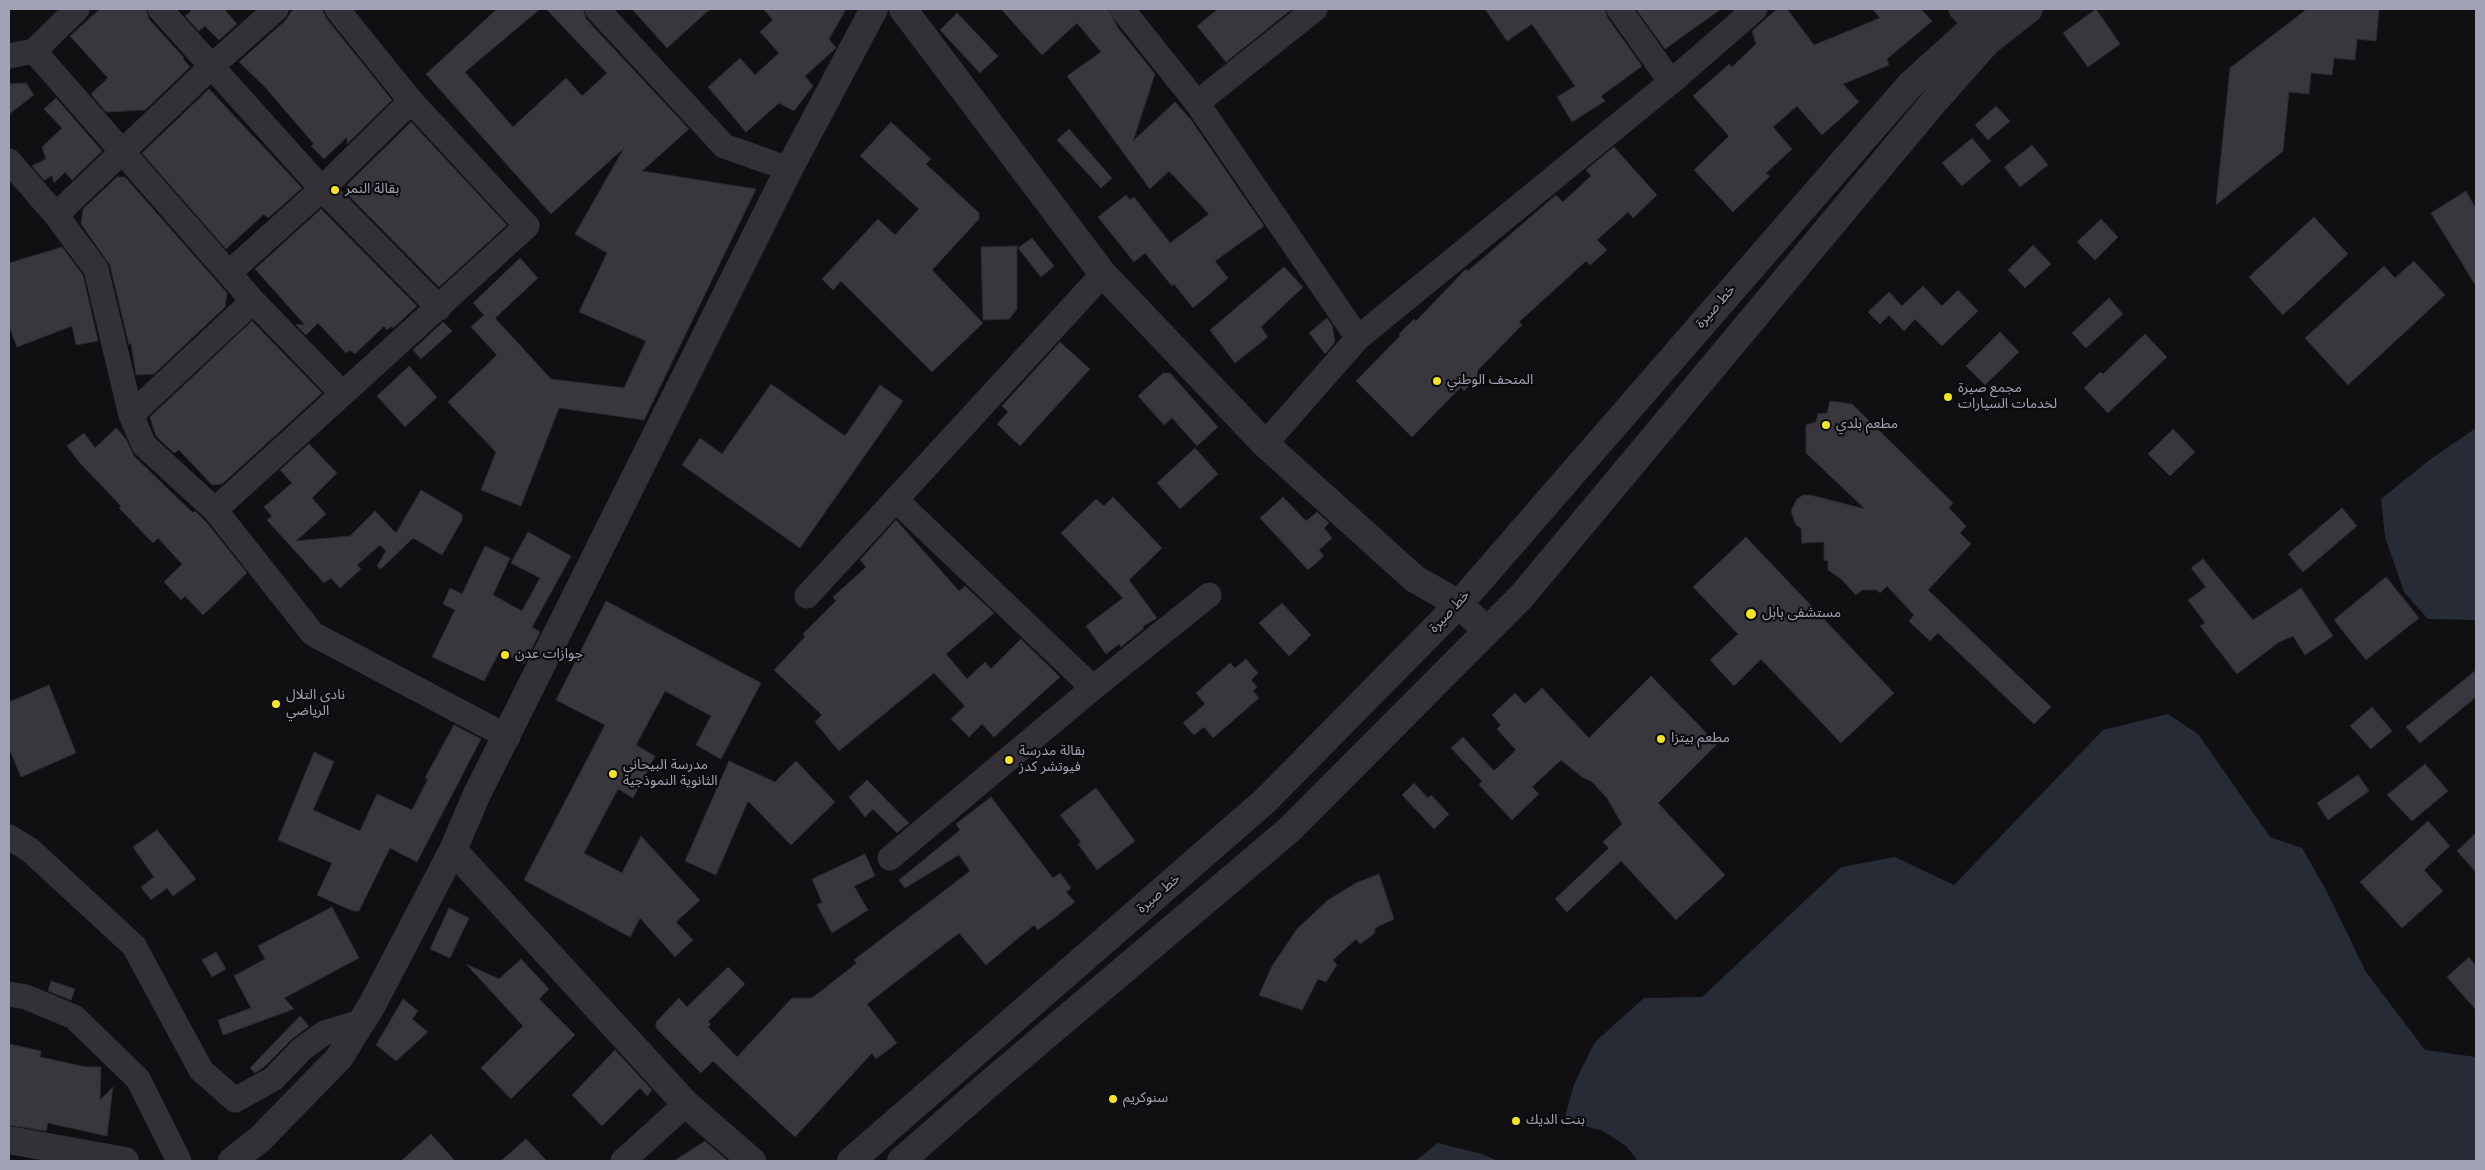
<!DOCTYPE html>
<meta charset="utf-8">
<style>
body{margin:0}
#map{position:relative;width:2485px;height:1170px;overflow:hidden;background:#101012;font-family:"Nunito Sans",sans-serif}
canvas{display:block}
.frame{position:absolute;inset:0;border:10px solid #a1a2b3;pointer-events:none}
</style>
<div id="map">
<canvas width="2485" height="1170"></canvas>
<div class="frame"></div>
</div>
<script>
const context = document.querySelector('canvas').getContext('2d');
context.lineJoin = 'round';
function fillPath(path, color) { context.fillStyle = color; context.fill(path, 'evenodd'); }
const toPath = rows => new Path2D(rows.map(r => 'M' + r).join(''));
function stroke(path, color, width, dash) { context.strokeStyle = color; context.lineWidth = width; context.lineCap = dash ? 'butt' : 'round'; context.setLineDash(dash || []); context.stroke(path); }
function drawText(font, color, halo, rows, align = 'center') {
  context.font = font + ' "Nunito Sans","Noto Sans Arabic",sans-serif'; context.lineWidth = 4.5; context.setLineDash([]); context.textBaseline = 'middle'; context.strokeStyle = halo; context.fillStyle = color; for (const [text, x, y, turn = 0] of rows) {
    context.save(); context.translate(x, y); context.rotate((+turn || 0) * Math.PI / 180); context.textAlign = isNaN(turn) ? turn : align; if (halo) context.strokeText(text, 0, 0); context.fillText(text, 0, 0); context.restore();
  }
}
fillPath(toPath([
 [2476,428,2476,622,2474,620,2428,619,2404,592,2385,537,2381,499,2432,458],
 [2168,714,2198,734,2270,837,2302,848,2326,890,2366,972,2425,1050,2476,1057,2476,1161,1638,1161,1626,1146,1603,1131,1577,1124,1563,1124,1574,1084,1595,1042,1644,998,1702,997,1841,867,1895,857,1954,885,2103,730],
 [1438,1143,1482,1154,1498,1161,1415,1161]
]), '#262b35');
const building = toPath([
 [100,9,146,9,149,19,184,58,183,59,190,67,145,110,106,112,91,94,108,78,70,36,100,9],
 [189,9,224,9,237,24,219,40,205,26,199,31,185,16,191,11,189,9],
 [293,9,322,9,326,18,392,100,347,144,347,137,324,159,311,146,314,144,264,86,239,62,286,20,293,9],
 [497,9,540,9,465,72,513,127,566,78,582,96,607,73,546,9,583,9,586,19,689,129,642,171,756,189,644,420,559,408,521,506,481,490,496,452,448,402,497,355,471,327,484,315,473,303,520,258,538,278,495,318,551,379,624,388,646,341,579,312,607,253,575,234,624,148,551,214,426,74,497,9],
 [632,9,710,9,667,48,632,9],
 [763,9,846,9,829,39,836,48,805,76,813,86,794,111,779,103,746,132,708,87,740,58,755,75,779,53,760,32,773,20,763,9],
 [1001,9,1108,9,1118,28,1155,74,1133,141,1175,102,1191,120,1264,226,1215,261,1228,278,1193,308,1174,284,1172,286,1145,253,1134,262,1098,217,1126,195,1130,200,1134,197,1170,243,1209,214,1169,171,1150,189,1067,76,1101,52,1077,23,1042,55,1001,9],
 [1218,9,1292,9,1226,62,1197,26,1218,9],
 [1485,9,1605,9,1607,17,1642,66,1601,96,1605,101,1572,122,1557,97,1575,86,1532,24,1507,41,1485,9],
 [1636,9,1721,9,1665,49,1636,9],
 [1777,9,1787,9,1814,45,1880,18,1873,9,1921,9,1932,21,1887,59,1889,65,1843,84,1859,102,1822,135,1797,106,1773,127,1792,149,1766,173,1770,176,1733,212,1694,170,1729,136,1693,96,1729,64,1732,67,1756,44,1752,31,1777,9],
 [2096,9,2120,44,2088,67,2063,33,2096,9],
 [2307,9,2379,9,2376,41,2357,39,2355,60,2334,58,2332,75,2311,73,2309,94,2289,92,2283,151,2216,205,2230,68,2307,9],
 [957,13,998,56,980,73,940,30,957,13],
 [26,83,34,95,9,114,9,84,26,83],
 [209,89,302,188,268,218,264,214,226,249,142,153,209,89],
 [56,98,102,151,72,180,65,172,54,183,52,176,44,180,32,166,46,159,42,147,62,128,44,109,56,98],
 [1996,106,2010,121,1988,140,1975,125,1996,106],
 [411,122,507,225,439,287,346,193,347,185,411,122],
 [891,122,931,159,926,164,979,213,979,219,932,270,983,323,932,372,841,281,833,290,822,279,878,219,895,235,919,209,860,156,891,122],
 [1069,129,1112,178,1101,188,1057,140,1069,129],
 [1972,138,1991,161,1962,186,1942,163,1972,138],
 [2032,145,2048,165,2020,187,2004,167,2032,145],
 [1614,147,1657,195,1633,218,1628,212,1597,240,1607,250,1590,265,1586,261,1519,322,1522,325,1477,371,1480,374,1464,391,1461,387,1412,437,1356,381,1400,336,1399,334,1414,319,1416,321,1466,269,1468,271,1556,195,1563,202,1591,176,1586,170,1614,147],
 [117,177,125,177,227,293,225,307,154,374,136,375,131,343,129,345,110,265,81,224,83,209,117,177],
 [2466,191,2476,209,2476,286,2431,213,2466,191],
 [321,209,417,306,393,328,392,326,387,330,384,326,355,354,350,350,346,353,318,323,306,335,295,324,305,325,255,269,321,209],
 [2314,217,2348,254,2283,315,2249,277,2314,217],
 [2101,219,2118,237,2095,260,2077,242,2101,219],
 [1032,238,1054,266,1041,277,1018,248,1032,238],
 [2033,245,2051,264,2025,288,2008,270,2033,245],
 [1017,246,1017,309,1009,319,983,320,981,247,1017,246],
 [62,247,83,275,98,341,76,345,72,326,17,347,9,326,9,263,62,247],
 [2414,261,2445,295,2348,385,2305,338,2384,266,2395,278,2414,261],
 [1284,267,1303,287,1261,327,1268,337,1235,363,1210,330,1284,267],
 [1923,286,1942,306,1958,290,1978,311,1942,346,1915,319,1904,331,1889,315,1880,324,1868,312,1889,292,1902,306,1923,286],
 [2109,298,2123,314,2086,348,2072,333,2109,298],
 [1327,318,1332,325,1335,342,1325,354,1309,333,1327,318],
 [252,321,322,393,222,484,212,485,179,450,174,453,156,436,150,417,252,321],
 [443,322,452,331,421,359,413,350,443,322],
 [2000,332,2019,352,1985,385,1966,366,2000,332],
 [2145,334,2167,357,2108,413,2084,388,2100,372,2103,374,2145,334],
 [1060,342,1090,369,1020,446,997,424,1008,412,1002,406,1060,342],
 [409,366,437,397,405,427,377,396,409,366],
 [1163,373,1170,373,1218,427,1197,446,1172,418,1164,425,1138,396,1163,373],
 [771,384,845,436,880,385,903,401,800,548,682,465,700,438,722,454,771,384],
 [1830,401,1852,404,1953,503,1949,508,1966,526,1960,533,1971,544,1928,590,2051,707,2034,724,1938,633,1930,641,1909,621,1914,615,1887,586,1880,593,1877,590,1862,590,1856,595,1840,578,1828,570,1828,561,1824,560,1824,542,1802,543,1801,528,1796,525,1791,511,1797,499,1803,495,1810,495,1865,509,1806,453,1806,425,1816,422,1818,414,1827,413,1830,401],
 [116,428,126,439,134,456,193,513,195,511,207,523,247,573,203,615,185,596,181,600,164,582,182,564,158,538,153,543,119,508,121,506,79,462,67,446,84,433,95,448,116,428],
 [2173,429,2195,452,2170,476,2148,454,2173,429],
 [309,444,337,473,312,498,326,514,296,541,350,536,375,511,396,533,421,490,462,514,462,520,442,555,413,538,381,569,377,566,386,551,380,545,357,565,361,569,340,588,331,578,324,583,267,520,272,516,264,507,292,483,280,470,309,444],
 [1195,448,1218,474,1180,509,1157,483,1195,448],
 [1113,497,1162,548,1129,580,1157,618,1143,626,1144,628,1121,647,1119,644,1106,654,1086,626,1123,598,1061,533,1096,499,1104,506,1113,497],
 [1283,497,1306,521,1317,512,1329,523,1324,528,1332,538,1319,550,1324,556,1308,570,1260,518,1283,497],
 [2342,508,2357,526,2303,572,2288,554,2342,508],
 [896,520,959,591,965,586,994,613,946,654,967,679,985,662,991,669,1021,639,1060,677,994,737,982,724,969,737,951,719,965,706,934,673,839,751,815,722,822,715,774,670,805,637,803,634,836,601,833,597,866,567,860,560,896,520],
 [528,532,571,556,532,627,540,632,524,664,500,651,484,681,432,657,455,610,443,604,450,588,462,594,485,546,510,558,493,595,522,611,540,578,511,563,528,532],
 [1746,537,1894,693,1841,743,1761,659,1734,686,1710,660,1738,634,1693,587,1746,537],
 [2203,559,2253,620,2301,588,2333,636,2305,655,2293,636,2279,642,2237,674,2200,626,2205,623,2188,600,2206,587,2191,568,2203,559],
 [2386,577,2419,618,2366,660,2334,620,2386,577],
 [606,601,761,683,721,759,696,745,711,716,665,691,636,745,655,756,633,798,618,789,584,853,622,873,641,836,700,900,676,922,693,940,675,957,640,918,630,937,524,880,605,725,556,700,606,601],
 [1282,603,1311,635,1289,656,1259,623,1282,603],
 [1246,659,1258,673,1251,680,1257,687,1253,691,1259,698,1213,738,1204,727,1194,735,1183,723,1205,704,1196,693,1230,663,1235,668,1246,659],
 [2476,670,2476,697,2420,743,2406,727,2476,670],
 [1651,676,1717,744,1658,803,1725,875,1676,920,1621,861,1567,912,1555,899,1609,848,1603,842,1622,824,1607,798,1592,782,1582,777,1561,760,1532,787,1539,794,1512,820,1479,785,1482,781,1451,748,1463,737,1494,771,1516,750,1497,729,1501,725,1492,715,1515,693,1525,704,1542,688,1589,738,1651,676],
 [49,685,76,753,21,777,9,748,9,702,49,685],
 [2372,707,2392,731,2371,749,2350,726,2372,707],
 [454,725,481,739,417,862,390,848,359,911,353,911,317,895,332,863,278,840,314,752,334,762,313,810,360,831,377,794,412,810,428,779,425,778,454,725],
 [729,761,775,782,796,761,835,802,791,845,748,801,716,875,685,861,729,761],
 [2425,764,2448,791,2412,821,2387,795,2425,764],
 [2358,775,2369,791,2328,820,2317,803,2358,775],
 [867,780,909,823,897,833,873,809,865,817,849,797,867,780],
 [1414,783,1428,798,1431,795,1449,814,1434,829,1402,795,1414,783],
 [1096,788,1135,841,1097,870,1078,844,1081,842,1060,815,1096,788],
 [991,797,1053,878,1060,873,1071,888,1066,892,1075,902,1038,930,1034,925,986,965,959,933,867,1004,897,1043,876,1059,872,1053,795,1137,713,1061,701,1073,656,1028,656,1022,679,998,687,1007,728,967,745,984,708,1022,711,1024,708,1027,737,1057,792,998,812,998,857,963,854,960,970,871,959,855,905,888,899,880,960,830,956,824,991,797],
 [2428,821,2450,846,2424,870,2443,891,2402,928,2360,882,2428,821],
 [157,830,196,879,173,896,167,888,151,900,141,887,154,877,133,847,157,830],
 [2476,833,2476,872,2457,851,2476,833],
 [865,854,875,876,854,886,868,910,832,933,817,905,822,902,812,879,865,854],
 [1379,874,1394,919,1375,928,1375,933,1360,944,1356,939,1333,960,1337,965,1326,982,1318,979,1302,1010,1259,995,1272,966,1297,929,1328,900,1356,883,1379,874],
 [332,907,359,958,284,998,294,1009,223,1035,218,1020,251,1008,234,976,265,959,258,946,332,907],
 [449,908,469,918,450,958,430,949,449,908],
 [216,952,226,969,212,977,202,960,216,952],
 [2469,957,2476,966,2476,1010,2447,977,2469,957],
 [521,959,549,989,539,999,575,1035,511,1099,481,1068,523,1026,466,964,499,979,521,959],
 [51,981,75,989,71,1000,48,991,51,981],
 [403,999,418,1011,412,1019,428,1032,396,1061,376,1045,403,999],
 [300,1016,309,1026,292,1039,264,1067,255,1073,250,1068,300,1016],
 [9,1044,41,1051,40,1057,86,1067,101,1067,100,1100,113,1087,107,1136,48,1123,46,1131,9,1125,9,1044],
 [615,1050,652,1090,647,1096,640,1088,602,1126,572,1095,615,1050],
 [431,1134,455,1161,401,1161,431,1134],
 [526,1139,547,1161,501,1161,526,1139],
 [705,1141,728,1161,674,1161,705,1141]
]);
fillPath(building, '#38373d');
stroke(building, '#2b2a2e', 1);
stroke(toPath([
 [160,9,322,189,439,308],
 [597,9,724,146,789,169],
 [1122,9,1197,103,1358,338,1265,444],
 [1619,9,1671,82],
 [1961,9,1975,24],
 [34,51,77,9],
 [9,56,34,51,253,301,342,393],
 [1197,103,1315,9],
 [9,161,56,215,96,269,131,415,144,445,215,510,313,634,508,737],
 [56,215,212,66,276,9],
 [230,272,322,189,411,101],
 [1358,338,1671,82,1755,9],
 [131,415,253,301],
 [896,500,1093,688],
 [215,510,527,226,411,101,337,9],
 [807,596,1103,274],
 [9,837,30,850,134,946,201,1070,235,1100,273,1079,302,1049,324,1033,361,1022],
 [890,858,1093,688,1209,595],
 [9,994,26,997,74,1017,138,1079,179,1161],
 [623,1161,686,1104]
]), '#323137', 25);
stroke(toPath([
 [903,9,1103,274,1265,444,1415,579,1459,604,1487,631],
 [453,850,686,1104,752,1161],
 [9,1140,125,1161],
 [232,1161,260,1139,339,1058,372,1005,453,850,477,794,789,169,874,9],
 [851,1161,1265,801,1459,604,1910,85,1994,9],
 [901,1161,991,1082,1289,830,1521,597,1932,104,1987,42,2029,9]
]), '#323137', 28);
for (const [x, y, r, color] of [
 [335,190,5,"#f6e524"],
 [1437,381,5,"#f6e524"],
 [1948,397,5,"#f6e524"],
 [1826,425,5,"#f6e524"],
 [1751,614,6,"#f6e524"],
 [505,655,5,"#f6e524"],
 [276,704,5,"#f6e524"],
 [1661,739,5,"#f6e524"],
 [1009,760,5,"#f6e524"],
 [613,774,5,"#f6e524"],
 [1113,1099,5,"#f6e524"],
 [1516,1121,5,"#f6e524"]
]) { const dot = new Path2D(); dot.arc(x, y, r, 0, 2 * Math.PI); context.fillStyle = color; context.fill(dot); stroke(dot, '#0b0b0d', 2); }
drawText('14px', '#a1a2b3', '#0b0b0d', [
 ["بقالة النمر",345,190],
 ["المتحف الوطني",1447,381],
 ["مجمع صيرة",1958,389],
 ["لخدمات السيارات",1958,405],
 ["مطعم بلدي",1836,425],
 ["مستشفى بابل",1762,614],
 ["جوازات عدن",515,655],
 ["نادي التلال",286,696],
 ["الرياضي",286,712],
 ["مطعم بيتزا",1671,739],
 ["بقالة مدرسة",1019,752],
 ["فيوتشر كدز",1019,768],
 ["مدرسة البيحاني",623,766],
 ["الثانوية النموذجية",623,782],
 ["سنوكريم",1123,1099],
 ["بنت الديك",1526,1121]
], 'left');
drawText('14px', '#a1a2b3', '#0b0b0d', [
 ["خط صيرة",1716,307,-49],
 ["خط صيرة",1450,612,-47],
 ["خط صيرة",1159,894,-41]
]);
</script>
